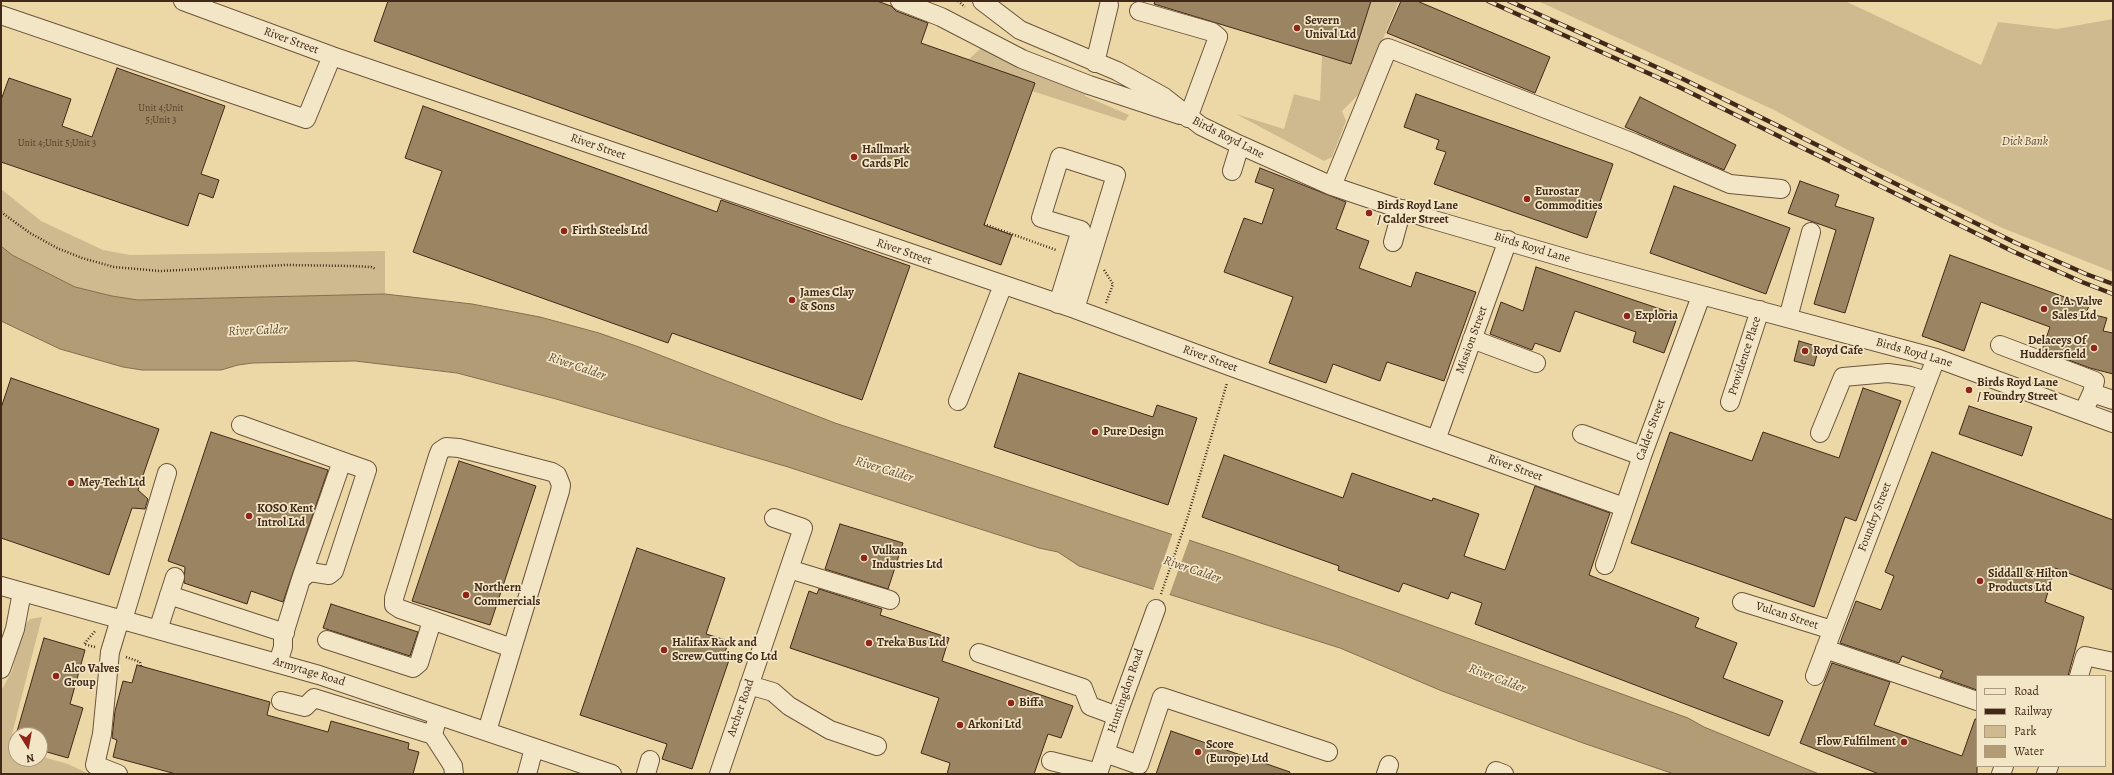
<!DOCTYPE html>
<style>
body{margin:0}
#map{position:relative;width:2114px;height:775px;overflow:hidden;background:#ecd8a7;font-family:Alegreya,serif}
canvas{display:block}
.frame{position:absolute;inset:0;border:2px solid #412818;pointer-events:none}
.legend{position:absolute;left:1976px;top:675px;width:130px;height:92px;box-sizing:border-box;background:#f3e6c6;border:1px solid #ac9a80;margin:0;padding:5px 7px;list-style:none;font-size:12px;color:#412818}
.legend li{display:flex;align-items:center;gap:8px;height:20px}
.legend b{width:20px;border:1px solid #ac9a80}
.north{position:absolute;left:8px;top:727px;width:40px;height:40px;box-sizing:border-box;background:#f3e6c6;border:1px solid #ac9a80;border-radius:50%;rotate:169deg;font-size:11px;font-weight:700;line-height:16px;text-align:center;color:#412818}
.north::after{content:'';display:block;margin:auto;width:14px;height:18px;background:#8f2418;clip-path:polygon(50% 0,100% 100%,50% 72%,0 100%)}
</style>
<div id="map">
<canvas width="2114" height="775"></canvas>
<div class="frame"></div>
<ul class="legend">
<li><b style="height:5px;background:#f3e6c6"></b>Road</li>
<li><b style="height:5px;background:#412818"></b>Railway</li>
<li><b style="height:11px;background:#cfba8f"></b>Park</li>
<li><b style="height:11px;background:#b29c76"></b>Water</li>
</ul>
<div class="north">N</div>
</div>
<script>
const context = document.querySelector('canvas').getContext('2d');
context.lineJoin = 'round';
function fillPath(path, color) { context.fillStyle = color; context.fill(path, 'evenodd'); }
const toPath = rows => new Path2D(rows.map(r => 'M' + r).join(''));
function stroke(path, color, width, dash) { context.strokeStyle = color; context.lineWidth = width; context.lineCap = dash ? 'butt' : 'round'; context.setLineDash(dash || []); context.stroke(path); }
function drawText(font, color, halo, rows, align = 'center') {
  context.font = font + ' Alegreya,serif'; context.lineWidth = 3.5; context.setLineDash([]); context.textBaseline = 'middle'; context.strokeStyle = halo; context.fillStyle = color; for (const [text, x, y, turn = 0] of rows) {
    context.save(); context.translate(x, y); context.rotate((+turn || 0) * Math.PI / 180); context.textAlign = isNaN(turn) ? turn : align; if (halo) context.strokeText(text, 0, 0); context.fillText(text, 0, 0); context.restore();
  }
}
fillPath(toPath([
 [1371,1,1399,1,1360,93,1342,111,1346,121,1332,157,1324,161,1236,114,1284,129,1294,94,1320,101,1322,55,1351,64],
 [1538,1,1845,1,1981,65,1998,22,2057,29,2113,19,2113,272,2000,227,1877,166,1774,110],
 [982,47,1087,90,1085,96,1129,115,1125,121,1032,91,968,60],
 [1,189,41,221,103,250,130,255,385,251,385,294,138,300,112,296,75,287,12,255,1,246],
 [42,617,9,746,16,748,16,759,40,759,40,756,68,764,89,774,1,774,1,691,12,671,24,626,30,619]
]), '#cfba8f');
const water = toPath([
 [1,246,12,255,75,287,112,296,138,300,385,294,472,304,540,317,599,333,639,347,835,423,1234,555,1484,644,1688,718,1704,727,1819,774,1674,774,1583,743,1442,691,1340,648,1079,566,1058,552,1039,548,788,467,556,399,457,373,355,361,253,363,238,365,221,370,142,370,123,367,60,349,1,321,1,246]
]);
fillPath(water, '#b29c76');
stroke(water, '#856e50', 1);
fillPath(toPath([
 [1173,532,1190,538,1169,596,1153,591]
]), '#ecd8a7');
const building = toPath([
 [388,1,877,1,891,6,896,11,928,23,921,43,1035,83,984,225,1012,235,1001,265,374,41,388,1],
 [1155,1,1371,1,1351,64,1154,4,1155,1],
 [1401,1,1417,1,1550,57,1535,93,1387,33,1401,1],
 [117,68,225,106,201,174,219,180,213,198,199,193,188,226,1,162,1,100,9,78,71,99,62,126,92,137,117,68],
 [1416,94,1613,164,1587,238,1434,184,1446,152,1436,149,1439,140,1404,127,1416,94],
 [1640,97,1736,145,1724,170,1625,127,1640,97],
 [423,106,717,212,721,200,910,266,862,400,672,333,668,343,413,252,442,171,405,158,423,106],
 [1260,168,1346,202,1336,229,1369,241,1359,268,1411,287,1416,272,1476,292,1444,381,1387,362,1380,381,1333,364,1326,383,1269,363,1293,297,1224,272,1244,218,1262,224,1274,189,1255,182,1260,168],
 [1800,181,1839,195,1835,206,1874,218,1845,313,1814,304,1836,230,1788,213,1800,181],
 [1674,186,1790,228,1766,294,1650,253,1674,186],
 [1950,255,2089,306,2086,313,2107,318,2103,331,2113,333,2113,374,2090,368,2042,350,2050,327,1981,302,1964,351,1922,336,1950,255],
 [1536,267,1678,315,1664,353,1633,342,1636,332,1575,311,1560,352,1535,343,1532,350,1490,334,1501,302,1523,311,1536,267],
 [1799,341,1819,347,1814,366,1794,361,1799,341],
 [1019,373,1153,417,1157,405,1197,418,1168,505,994,447,1019,373],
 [11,378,159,429,138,490,148,499,145,509,132,508,109,575,1,538,1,408,11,378],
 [1863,388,1901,401,1856,521,1845,517,1814,607,1631,543,1670,432,1752,461,1763,432,1839,458,1863,388],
 [1969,406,2032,427,2022,456,1959,434,1969,406],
 [211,432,328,470,283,602,251,591,247,604,184,583,185,567,168,561,211,432],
 [1932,452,2113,520,2113,590,2055,568,2045,602,2084,617,2068,676,1977,676,1977,690,1940,677,1943,671,1902,656,1899,663,1840,643,1856,601,1881,610,1894,576,1885,572,1932,452],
 [1224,455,1343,498,1352,473,1432,501,1433,498,1479,514,1464,556,1505,570,1535,486,1610,513,1589,575,1699,618,1695,627,1737,643,1723,678,1783,701,1769,736,1475,624,1482,603,1451,592,1448,599,1403,583,1399,592,1338,570,1339,566,1202,517,1224,455],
 [459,461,536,486,490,625,412,601,459,461],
 [840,524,903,543,888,589,825,569,840,524],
 [637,548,725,578,706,634,729,641,723,658,729,660,692,769,662,759,667,744,580,715,637,548],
 [819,589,882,609,880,615,949,638,942,661,1073,706,1061,738,1048,734,1034,774,947,774,950,763,921,753,939,698,790,648,809,591,817,594,819,589],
 [331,604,418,632,410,656,323,628,331,604],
 [44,638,85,650,70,704,83,708,68,758,40,750,40,735,16,735,44,638],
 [1832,663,1890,682,1874,725,1962,756,1975,719,1977,719,1977,774,1879,774,1800,743,1832,663],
 [137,665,270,702,267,715,328,732,331,721,409,743,408,749,419,752,413,774,176,774,113,757,117,740,112,738,115,711,123,681,132,683,137,665],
 [1171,731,1290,772,1289,774,1156,774,1171,731]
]);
fillPath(building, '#9a8462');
stroke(building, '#412818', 1);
const minor = toPath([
 [183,1,332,56,1075,309,1232,367,1624,507],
 [900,1,941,17,1022,59,1089,85,1180,115],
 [982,1,1020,30,1117,71,1164,97,1201,126,1240,145,1332,186,1427,218,1582,263,1936,358,2113,423],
 [1139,11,1212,32,1218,37,1188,118],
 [1,15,306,119,332,56],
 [1095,63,1109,5],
 [1232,171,1240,145],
 [1332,186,1388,48,1634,143,1730,184,1781,189],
 [1393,242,1402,209],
 [1058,304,1081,230,1041,218,1060,157,1116,175,1075,309],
 [1788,318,1811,232],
 [1472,339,1536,363],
 [2000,345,2095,381,2092,393],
 [958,401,1003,285],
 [1730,402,1760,310],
 [2087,404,2092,393,2113,400],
 [241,425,347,463],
 [1820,433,1843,377,1888,373,1910,376,1927,381],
 [1582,434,1642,456],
 [1436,440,1508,240],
 [1605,565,1642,456,1701,296],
 [789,569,890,600],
 [1,586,319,675,612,774],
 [169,595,285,633],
 [1742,602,1832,630],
 [123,620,167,473],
 [158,630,175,577],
 [327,640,413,668,419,663,432,621],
 [1825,649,1977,701],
 [979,653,1083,688,1090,706,1117,716],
 [278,663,283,647,283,637,301,579,340,467,342,464,347,463,367,470,334,571,329,575,310,572,301,579],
 [1,669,15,629,22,592],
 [1815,676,1936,358],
 [2079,676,2085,656,2113,662],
 [749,685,773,692,789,706,830,730,877,746],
 [281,701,305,707,314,698,433,735],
 [436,723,433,735,453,766,454,774],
 [487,731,560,491,561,485,557,475,552,472,459,448,446,447,440,451,438,456,394,598,394,605,400,609,512,648],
 [1105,753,1139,765,1162,697,1328,752],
 [1051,761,1099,773],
 [118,774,95,765,102,734,110,652,120,619],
 [527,774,534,748],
 [646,774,650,760],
 [719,774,803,528,774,518],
 [1098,774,1117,716,1156,609],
 [1386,774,1389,765],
 [1495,774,1496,771,1504,774],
 [2001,774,2004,766],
 [2046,774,2049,766]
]);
stroke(minor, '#6c543c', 20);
stroke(toPath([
 [958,1,965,7],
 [1,212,30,233,57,248,82,258,114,267,160,271,286,265,353,266,371,267,376,269],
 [984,224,1056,250],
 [1104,270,1113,284,1106,303],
 [1161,594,1187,519,1227,383],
 [95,647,84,644,96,630],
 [126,657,140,662,141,666]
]), '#412818', 2.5, [1, 2]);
stroke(minor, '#f3e6c6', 18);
const rail = toPath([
 [1488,1,1679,87,2012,251,2082,282,2113,294],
 [1509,1,1683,79,2016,243,2086,274,2113,284]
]);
stroke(rail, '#412818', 4.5);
stroke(rail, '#f3e6c6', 3, [9]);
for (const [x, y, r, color] of [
 [1297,28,4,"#8f2418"],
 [854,157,4,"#8f2418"],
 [1527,199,4,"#8f2418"],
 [1369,213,4,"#8f2418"],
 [564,231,4,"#8f2418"],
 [792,300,4,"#8f2418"],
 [2044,309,4,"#8f2418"],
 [1627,316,4,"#8f2418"],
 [2094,348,4,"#8f2418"],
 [1805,351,4,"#8f2418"],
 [1969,390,4,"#8f2418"],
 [1095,432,4,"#8f2418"],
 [71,483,4,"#8f2418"],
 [249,516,4,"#8f2418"],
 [864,558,4,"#8f2418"],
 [1980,581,4,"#8f2418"],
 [466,595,4,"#8f2418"],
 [869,643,4,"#8f2418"],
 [664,650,4,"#8f2418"],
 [56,676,4,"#8f2418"],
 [1011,703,4,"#8f2418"],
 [960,725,4,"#8f2418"],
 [1904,742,4,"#8f2418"],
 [1198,752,4,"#8f2418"]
]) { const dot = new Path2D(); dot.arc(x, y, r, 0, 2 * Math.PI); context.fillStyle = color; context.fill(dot); stroke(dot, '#f3e6c6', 1.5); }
drawText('10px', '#573f2a', null, [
 ["Unit 4;Unit",161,109],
 ["5;Unit 3",161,121],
 ["Unit 4;Unit 5;Unit 3",57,144]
]);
drawText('bold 12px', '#412818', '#f3e6c6', [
 ["Severn",1305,21],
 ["Unival Ltd",1305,35],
 ["Hallmark",862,150],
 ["Cards Plc",862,164],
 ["Eurostar",1535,192],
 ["Commodities",1535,206],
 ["Birds Royd Lane",1377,206],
 ["/ Calder Street",1377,220],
 ["Firth Steels Ltd",572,231],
 ["James Clay",800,293],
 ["& Sons",800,307],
 ["G.A. Valve",2052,302],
 ["Sales Ltd",2052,316],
 ["Exploria",1635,316],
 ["Delaceys Of",2086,341,"right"],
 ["Huddersfield",2086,355,"right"],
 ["Royd Cafe",1813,351],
 ["Birds Royd Lane",1977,383],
 ["/ Foundry Street",1977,397],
 ["Pure Design",1103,432],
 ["Mey-Tech Ltd",79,483],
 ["KOSO Kent",257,509],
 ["Introl Ltd",257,523],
 ["Vulkan",872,551],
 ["Industries Ltd",872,565],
 ["Siddall & Hilton",1988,574],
 ["Products Ltd",1988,588],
 ["Northern",474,588],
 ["Commercials",474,602],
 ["Halifax Rack and",672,643],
 ["Screw Cutting Co Ltd",672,657],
 ["Treka Bus Ltd",877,643],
 ["Alco Valves",64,669],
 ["Group",64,683],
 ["Biffa",1019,703],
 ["Arkoni Ltd",968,725],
 ["Flow Fulfilment",1896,742,"right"],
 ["Score",1206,745],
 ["(Europe) Ltd",1206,759]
], 'left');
drawText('12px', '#412818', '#f3e6c6', [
 ["River Street",291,41,20],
 ["Birds Royd Lane",1228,138,27],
 ["River Street",598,147,19],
 ["Birds Royd Lane",1532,248,17],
 ["River Street",904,252,19],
 ["Mission Street",1472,340,-70],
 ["Birds Royd Lane",1914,353,16],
 ["Providence Place",1745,356,-72],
 ["River Street",1210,359,20],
 ["Calder Street",1651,430,-70],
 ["River Street",1515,468,20],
 ["Foundry Street",1875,517,-69],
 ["Vulcan Street",1787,616,18],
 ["Armytage Road",309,672,17],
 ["Huntingdon Road",1126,691,-71],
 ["Archer Road",741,708,-71]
]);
drawText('italic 12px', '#5d4530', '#f3e6c6', [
 ["Dick Bank",2025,142]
]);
drawText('italic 13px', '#634b34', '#f3e6c6', [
 ["River Calder",258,331,-2],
 ["River Calder",577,367,19],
 ["River Calder",884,470,17],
 ["River Calder",1192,570,19],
 ["River Calder",1497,679,21]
]);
</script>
